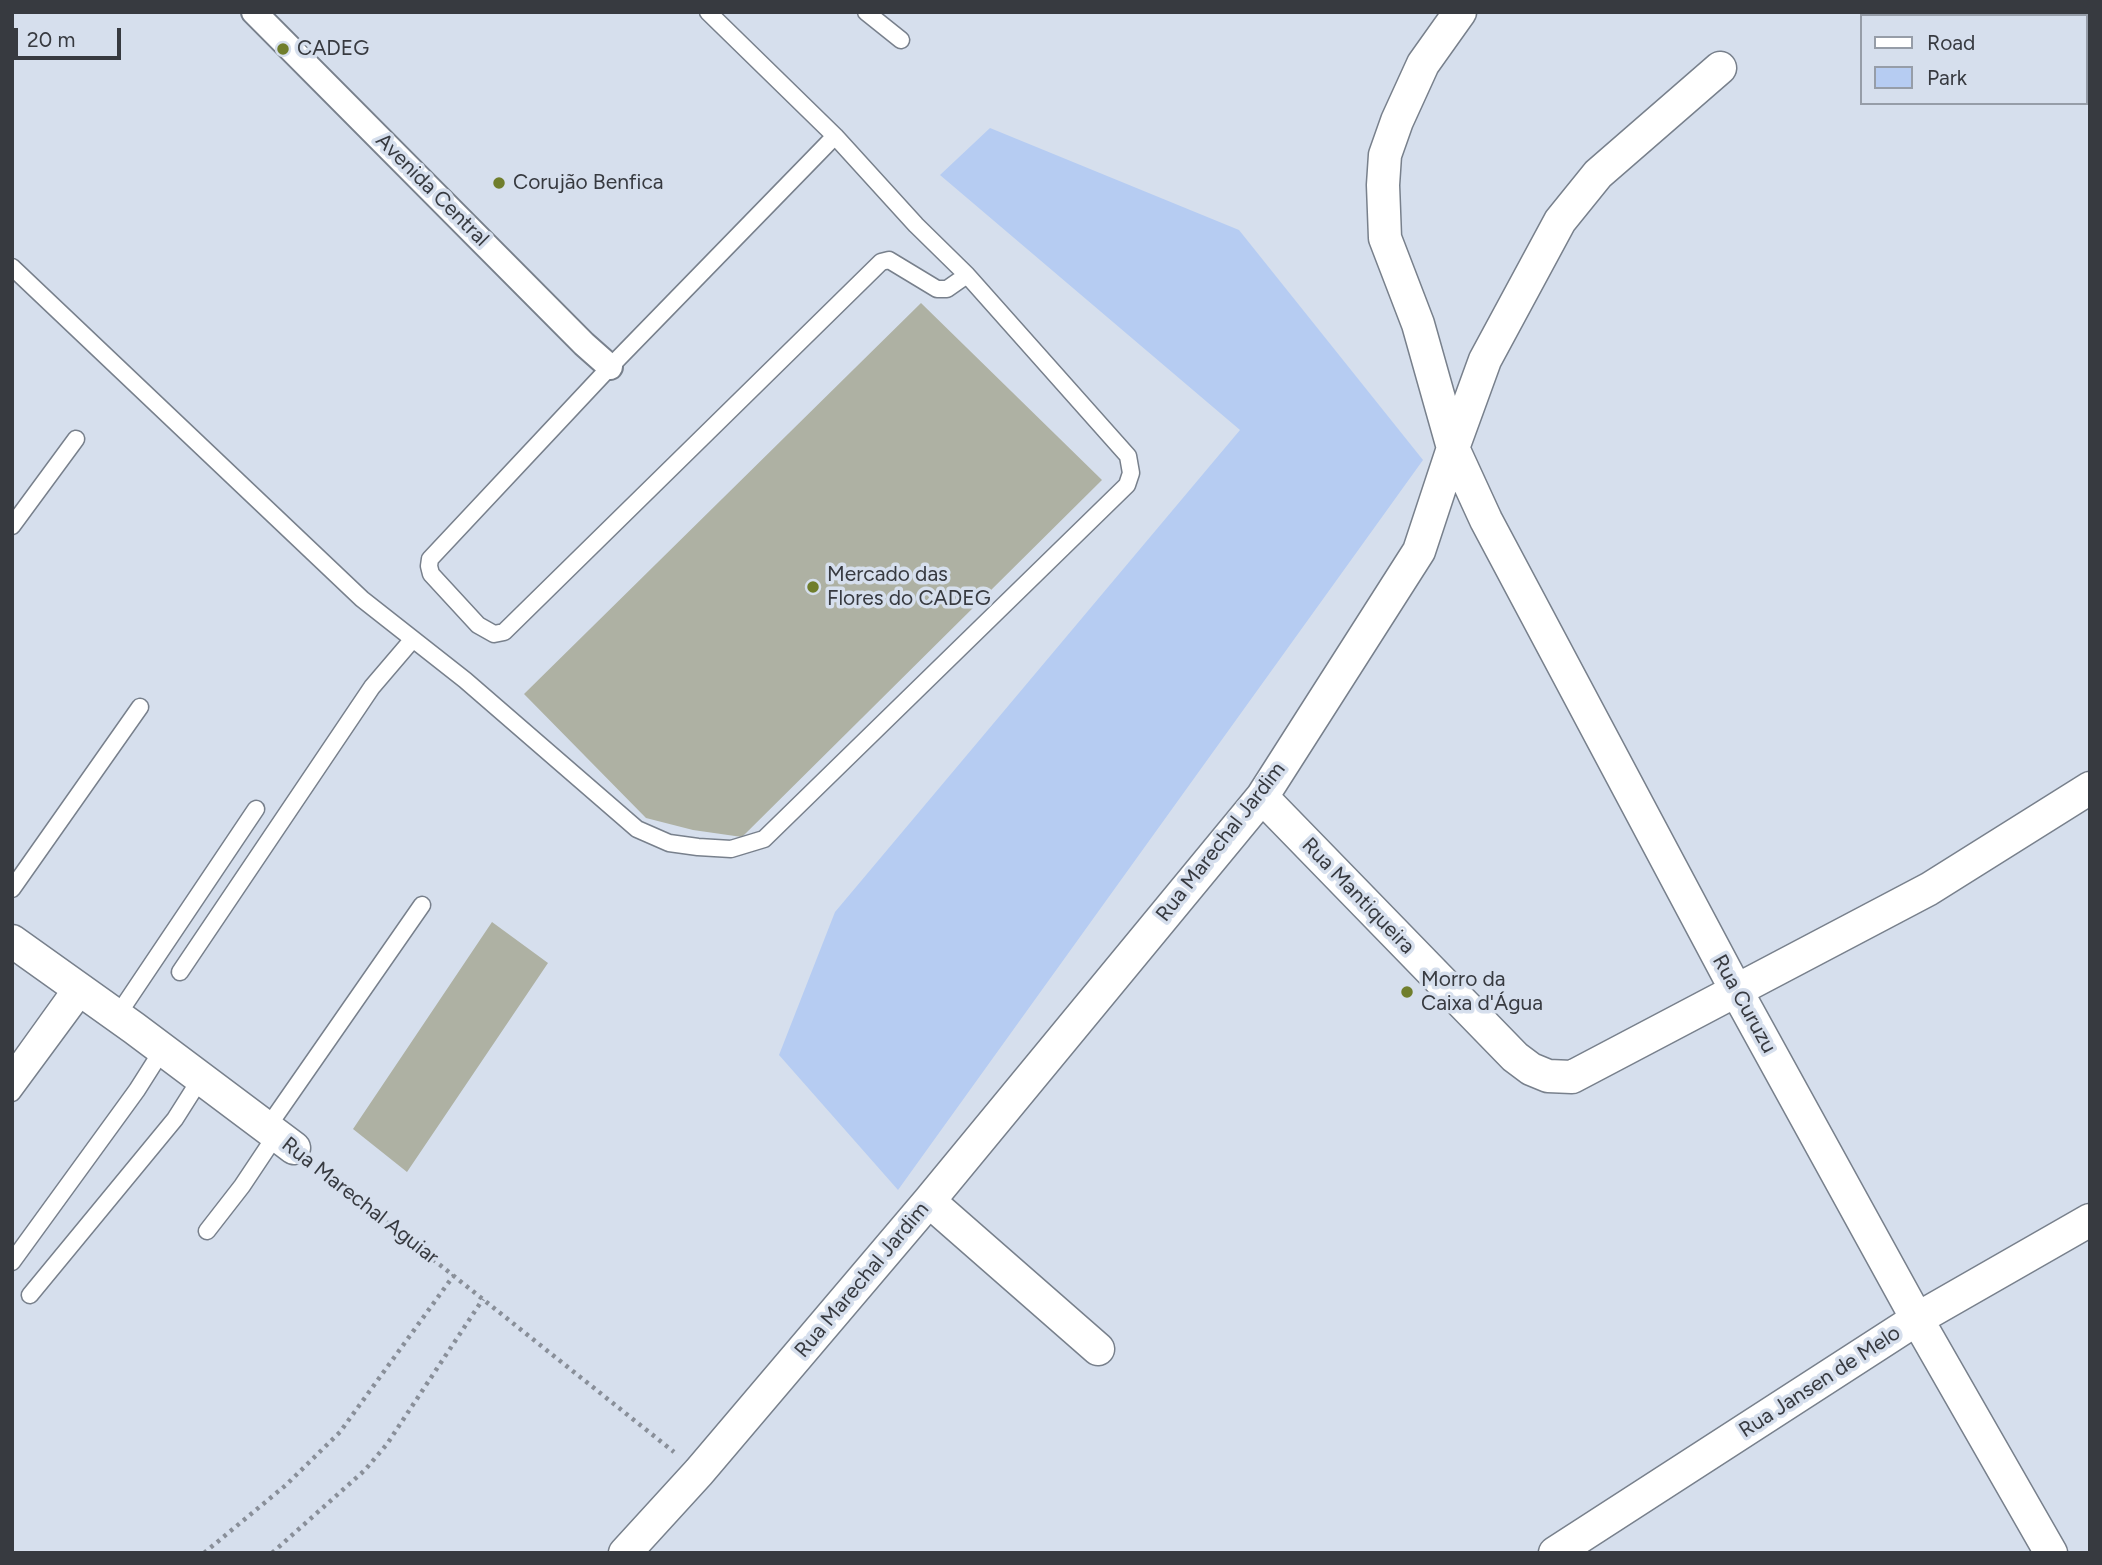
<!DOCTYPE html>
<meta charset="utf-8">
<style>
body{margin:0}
#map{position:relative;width:2102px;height:1565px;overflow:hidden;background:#d6dfed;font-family:Figtree,sans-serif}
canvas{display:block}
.frame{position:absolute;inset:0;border:14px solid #373a40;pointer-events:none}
.legend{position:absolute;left:1860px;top:14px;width:228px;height:91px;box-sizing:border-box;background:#d6dfed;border:2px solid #969da8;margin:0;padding:9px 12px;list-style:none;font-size:21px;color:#373a40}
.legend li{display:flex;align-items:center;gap:14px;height:35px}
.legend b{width:35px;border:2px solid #969da8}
.scale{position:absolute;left:14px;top:28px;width:107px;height:32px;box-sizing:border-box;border:4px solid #373a40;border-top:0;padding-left:9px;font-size:21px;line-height:24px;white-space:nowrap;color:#373a40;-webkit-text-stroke:5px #d6dfed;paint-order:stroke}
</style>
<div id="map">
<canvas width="2102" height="1565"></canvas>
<div class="frame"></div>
<ul class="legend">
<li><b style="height:9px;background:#fff"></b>Road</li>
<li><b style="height:19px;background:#b6ccf2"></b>Park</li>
</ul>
<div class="scale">20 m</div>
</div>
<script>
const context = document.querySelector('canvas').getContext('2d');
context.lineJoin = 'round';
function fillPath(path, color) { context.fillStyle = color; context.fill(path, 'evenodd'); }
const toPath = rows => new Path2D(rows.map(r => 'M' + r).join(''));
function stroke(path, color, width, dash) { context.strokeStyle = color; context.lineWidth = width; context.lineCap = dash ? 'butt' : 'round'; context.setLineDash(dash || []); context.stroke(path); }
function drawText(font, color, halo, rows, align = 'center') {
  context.font = font + ' Figtree,sans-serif'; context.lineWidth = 7; context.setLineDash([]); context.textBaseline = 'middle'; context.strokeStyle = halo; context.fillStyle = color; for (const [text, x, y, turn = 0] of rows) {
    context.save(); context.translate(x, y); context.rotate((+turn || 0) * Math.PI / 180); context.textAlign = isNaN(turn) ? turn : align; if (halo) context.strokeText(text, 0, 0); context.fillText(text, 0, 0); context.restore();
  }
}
fillPath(toPath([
 [990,128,1239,230,1423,460,898,1190,779,1055,835,912,1240,430,940,175]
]), '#b6ccf2');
fillPath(toPath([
 [921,303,1102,480,742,837,693,830,646,818,524,694],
 [492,922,548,963,407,1172,353,1129]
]), '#aeb1a3');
const service = toPath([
 [866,12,901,40],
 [835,136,610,367,430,559,429,566,431,574,478,625,494,634,504,632,881,262,889,260,937,289,947,289,967,275],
 [12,267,362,599,465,680,637,829,669,843,698,847,731,849,764,839,1127,485,1131,473,1128,456,967,275,916,225,835,136,708,12],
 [12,526,76,439],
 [12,889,140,707],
 [180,972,372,687,413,639],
 [117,1016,256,809],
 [12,1070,73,985],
 [12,1093,85,994],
 [267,1128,422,905],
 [207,1231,242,1186,276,1135],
 [12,1262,137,1090,163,1049],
 [30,1295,175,1119,201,1078]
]);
const pedestrian = toPath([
 [254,12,584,344,610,367]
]);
const minor = toPath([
 [1720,68,1598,174,1560,221,1485,360,1453,448,1486,520,1736,990,1917,1319,2051,1553],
 [1262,797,1515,1057,1531,1069,1548,1076,1572,1077,1929,889,2090,788],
 [12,941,134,1028,294,1148],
 [929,1201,1098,1349],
 [625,1553,699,1472,929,1201,1262,797,1419,551,1453,448,1418,324,1385,238,1383,185,1385,155,1397,121,1423,64,1460,12],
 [1555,1553,1917,1319,2090,1220]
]);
stroke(service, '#78808c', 19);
stroke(pedestrian, '#78808c', 28);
stroke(minor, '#78808c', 35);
stroke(toPath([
 [320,1169,674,1452],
 [204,1553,286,1485,340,1432,454,1275],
 [272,1553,365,1470,387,1444,483,1299]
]), '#898f99', 4.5, [3.5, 5]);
stroke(service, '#fff', 16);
stroke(pedestrian, '#fff', 24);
stroke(minor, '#fff', 32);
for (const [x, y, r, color] of [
 [283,49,7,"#707e2c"],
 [499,183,7,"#707e2c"],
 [813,587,7,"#707e2c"],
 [1407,992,7,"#707e2c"]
]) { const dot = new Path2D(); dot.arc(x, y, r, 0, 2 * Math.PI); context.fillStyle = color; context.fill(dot); stroke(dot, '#d6dfed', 2.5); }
drawText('21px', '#373a40', '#d6dfed', [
 ["CADEG",297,49],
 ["Corujão Benfica",513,183],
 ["Mercado das",827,575],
 ["Flores do CADEG",827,599],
 ["Morro da",1421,980],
 ["Caixa d'Água",1421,1004]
], 'left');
drawText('21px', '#373a40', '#d6dfed', [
 ["Avenida Central",432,190,45],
 ["Rua Marechal Jardim",1221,842,-52],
 ["Rua Mantiqueira",1358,896,46],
 ["Rua Curuzu",1744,1004,61],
 ["Rua Marechal Aguiar",360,1201,38],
 ["Rua Marechal Jardim",862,1280,-50],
 ["Rua Jansen de Melo",1820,1382,-33]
]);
</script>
